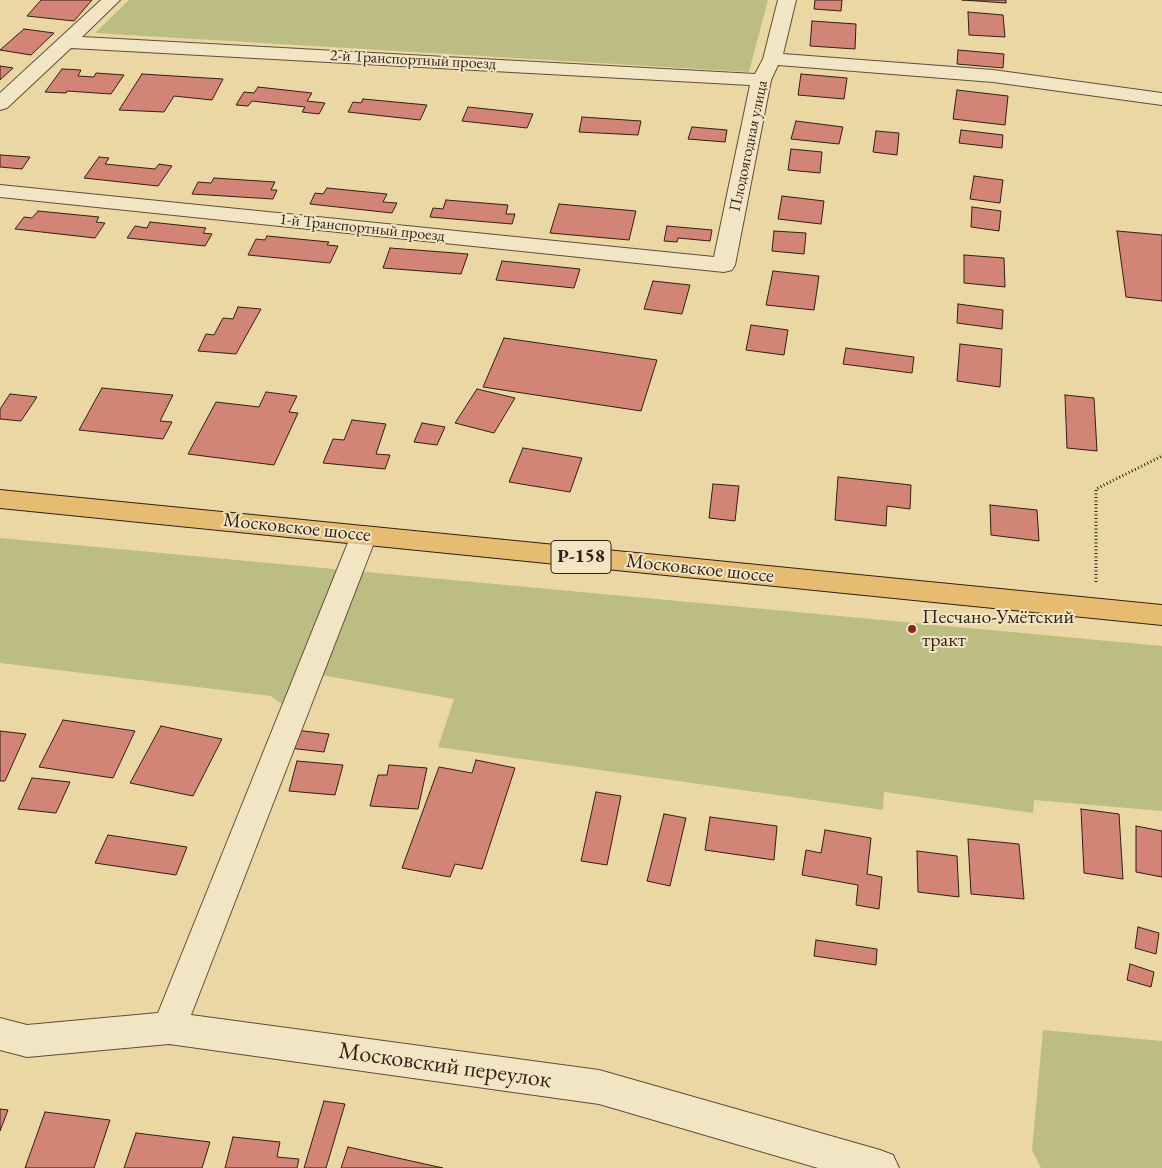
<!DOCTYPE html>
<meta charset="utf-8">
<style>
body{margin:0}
canvas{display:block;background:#ebd7a4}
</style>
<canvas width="1162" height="1168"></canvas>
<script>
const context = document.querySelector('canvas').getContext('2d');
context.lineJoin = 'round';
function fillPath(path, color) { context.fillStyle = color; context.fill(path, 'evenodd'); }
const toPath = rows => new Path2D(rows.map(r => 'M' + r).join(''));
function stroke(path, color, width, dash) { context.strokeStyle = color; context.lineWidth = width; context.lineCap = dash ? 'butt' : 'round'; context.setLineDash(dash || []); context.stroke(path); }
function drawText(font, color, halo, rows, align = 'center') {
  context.font = font + ' "EB Garamond",serif'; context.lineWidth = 4; context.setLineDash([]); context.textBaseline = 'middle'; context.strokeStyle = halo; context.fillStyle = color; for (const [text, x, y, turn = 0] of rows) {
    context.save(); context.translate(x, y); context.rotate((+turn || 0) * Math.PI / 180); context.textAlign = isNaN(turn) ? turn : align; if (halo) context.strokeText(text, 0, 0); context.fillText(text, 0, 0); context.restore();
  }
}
fillPath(toPath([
 [129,0,768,0,749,72,95,33],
 [0,538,1162,646,1162,811,1034,800,1033,813,884,792,883,810,438,747,454,699,316,674,299,717,271,696,0,663],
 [1043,1030,1162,1041,1162,1168,1041,1168,1032,1150]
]), '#bcbd82');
const building = toPath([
 [41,0,92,0,74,21,27,16,41,0],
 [815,0,842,0,841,11,814,9,815,0],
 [962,0,1006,0,1006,3,963,0,962,0],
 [968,12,1003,15,1005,37,969,35,968,12],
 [812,21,856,24,855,49,810,46,812,21],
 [24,29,54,33,31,55,0,50,24,29],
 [958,50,1004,54,1003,68,957,64,958,50],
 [0,66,13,68,0,80,0,66],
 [62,69,81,70,78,76,94,77,96,73,124,75,111,94,67,91,66,93,45,92,62,69],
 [142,74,223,79,212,100,174,96,164,112,119,110,142,74],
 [801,74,847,78,844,99,798,95,801,74],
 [258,87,312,93,307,101,325,103,319,114,302,112,305,107,252,101,248,106,236,105,244,92,254,93,258,87],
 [957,90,1008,96,1005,125,953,119,957,90],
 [363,99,427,105,420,120,348,112,353,102,361,103,363,99],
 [468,107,533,114,527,128,462,121,468,107],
 [582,117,641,121,638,135,579,132,582,117],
 [796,121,843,127,839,144,791,139,796,121],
 [692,127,727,130,725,142,688,139,692,127],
 [961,130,1003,135,1002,148,959,143,961,130],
 [876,131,899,133,897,155,873,152,876,131],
 [791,149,822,152,820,173,788,170,791,149],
 [0,155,30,157,22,169,0,167,0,155],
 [99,157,109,158,105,164,155,169,159,164,172,166,158,186,84,178,99,157],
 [974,176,1003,180,1000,203,970,199,974,176],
 [214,178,275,182,271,190,277,190,273,199,192,194,198,182,211,183,214,178],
 [327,188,387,194,383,202,397,203,392,213,310,204,315,193,323,194,327,188],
 [782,196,824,201,821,224,778,219,782,196],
 [446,200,508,205,506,214,515,214,512,224,430,217,433,208,443,209,446,200],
 [559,204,636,211,629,240,550,233,559,204],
 [972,207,1001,211,999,231,971,227,972,207],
 [38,211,99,217,96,222,105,223,95,238,15,229,24,217,32,218,38,211],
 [150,222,206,228,203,233,212,234,205,246,127,238,135,226,147,228,150,222],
 [667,226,712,230,710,241,678,238,677,242,664,241,667,226],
 [774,231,806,233,804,254,772,251,774,231],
 [1117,231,1162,235,1162,301,1126,297,1117,231],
 [267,236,329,242,327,245,338,246,330,263,248,255,256,239,265,240,267,236],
 [390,248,468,254,461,274,383,268,390,248],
 [964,255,1004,258,1005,287,964,283,964,255],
 [502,261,580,269,574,288,496,280,502,261],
 [773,271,819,276,814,310,766,305,773,271],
 [653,281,690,285,682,314,644,309,653,281],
 [958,304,1003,310,1002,329,957,323,958,304],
 [238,307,261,309,236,354,198,351,206,334,214,335,223,318,233,319,238,307],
 [751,325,788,330,784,355,746,350,751,325],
 [504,338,657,360,641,411,483,387,504,338],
 [960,344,1002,349,1000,387,957,381,960,344],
 [846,348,914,357,912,373,843,364,846,348],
 [102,388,173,395,160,421,172,422,163,439,79,430,102,388],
 [477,389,515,398,494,433,455,423,477,389],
 [266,392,297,396,289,412,298,413,274,465,188,454,216,402,259,407,266,392],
 [10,394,37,397,21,421,0,419,0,409,10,394],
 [1065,395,1094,398,1097,451,1067,448,1065,395],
 [352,420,386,424,376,454,390,455,385,469,323,463,333,439,344,440,352,420],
 [422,423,445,427,437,445,414,442,422,423],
 [523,448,582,458,570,492,509,482,523,448],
 [838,477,911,485,910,509,887,506,886,526,835,520,838,477],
 [713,484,739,486,735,521,709,518,713,484],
 [990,505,1037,510,1039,541,991,535,990,505],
 [63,720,135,731,113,778,39,767,63,720],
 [161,726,222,739,193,796,130,783,161,726],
 [295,730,329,734,324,752,289,748,295,730],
 [0,731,26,734,5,781,0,781,0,731],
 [476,760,515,768,482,869,455,864,450,877,402,868,439,767,472,773,476,760],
 [297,761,343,765,335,795,289,791,297,761],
 [389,765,427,768,418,809,370,806,378,775,387,775,389,765],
 [32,778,70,782,56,813,18,809,32,778],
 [596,792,621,796,607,865,581,861,596,792],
 [1081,809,1119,814,1123,879,1084,873,1081,809],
 [664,814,686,818,670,886,647,881,664,814],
 [710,817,777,826,774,860,705,850,710,817],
 [1136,826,1162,831,1162,877,1136,872,1136,826],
 [825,830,871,838,867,874,882,877,879,909,856,905,858,885,802,875,806,850,821,853,825,830],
 [108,835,187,847,176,875,95,863,108,835],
 [968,839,1019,844,1024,899,971,894,968,839],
 [917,851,957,856,959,897,918,892,917,851],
 [1138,927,1159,933,1156,954,1135,948,1138,927],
 [816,940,877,949,876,965,814,956,816,940],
 [1130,964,1154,972,1151,987,1127,980,1130,964],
 [324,1101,345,1104,326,1168,304,1168,324,1101],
 [0,1109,8,1110,0,1131,0,1109],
 [45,1112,110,1120,94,1168,25,1168,45,1112],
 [136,1133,210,1142,202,1168,124,1168,136,1133],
 [233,1137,280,1142,277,1157,299,1159,297,1168,225,1168,233,1137],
 [348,1147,443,1168,341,1168,348,1147]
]);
fillPath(building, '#d28477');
stroke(building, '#321f16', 1);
const minor = toPath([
 [101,0,120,0,82,37,755,74,763,59,778,0,796,0,783,54,993,70,1162,93,1162,105,993,82,778,65,771,80,735,265,732,270,724,272,0,197,0,185,714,257,750,85,71,48,7,108,0,110,0,93,101,0],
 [364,526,373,528,377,535,191,1015,599,1070,880,1150,893,1155,899,1168,818,1168,599,1104,169,1044,27,1057,0,1050,0,1018,27,1025,158,1013,351,535,355,528,364,526]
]);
const major = toPath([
 [0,490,1162,605,1162,625,0,508,0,490]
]);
stroke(minor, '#604d3a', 2);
stroke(major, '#321f16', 2);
stroke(toPath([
 [1096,582,1096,489,1162,456]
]), '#321f16', 3, [1, 2.5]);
fillPath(minor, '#f2e5c4');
fillPath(major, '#e6bc72');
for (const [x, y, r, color] of [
 [912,629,5,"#8f2418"]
]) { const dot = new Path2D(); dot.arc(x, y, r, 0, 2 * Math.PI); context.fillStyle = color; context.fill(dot); stroke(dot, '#f2e5c4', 2); }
drawText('16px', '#321f16', '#f2e5c4', [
 ["2-й Транспортный проезд",413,60,3],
 ["Плодоягодная улица",749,146,-78],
 ["1-й Транспортный проезд",362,228,6]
]);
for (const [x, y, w] of [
 [581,557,60]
]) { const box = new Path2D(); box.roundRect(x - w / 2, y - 16.5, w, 33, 4); context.fillStyle = '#f2e5c4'; context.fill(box); stroke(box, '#321f16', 1); }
drawText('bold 19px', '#321f16', null, [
 ["Р-158",581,557]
]);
drawText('20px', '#321f16', '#f2e5c4', [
 ["Московское шоссе",297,528,6],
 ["Московское шоссе",700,569,6]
]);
drawText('20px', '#321f16', '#f2e5c4', [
 ["Песчано-Умётский",922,618],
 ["тракт",922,641]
], 'left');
drawText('24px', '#321f16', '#f2e5c4', [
 ["Московский переулок",445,1066,8]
]);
</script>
